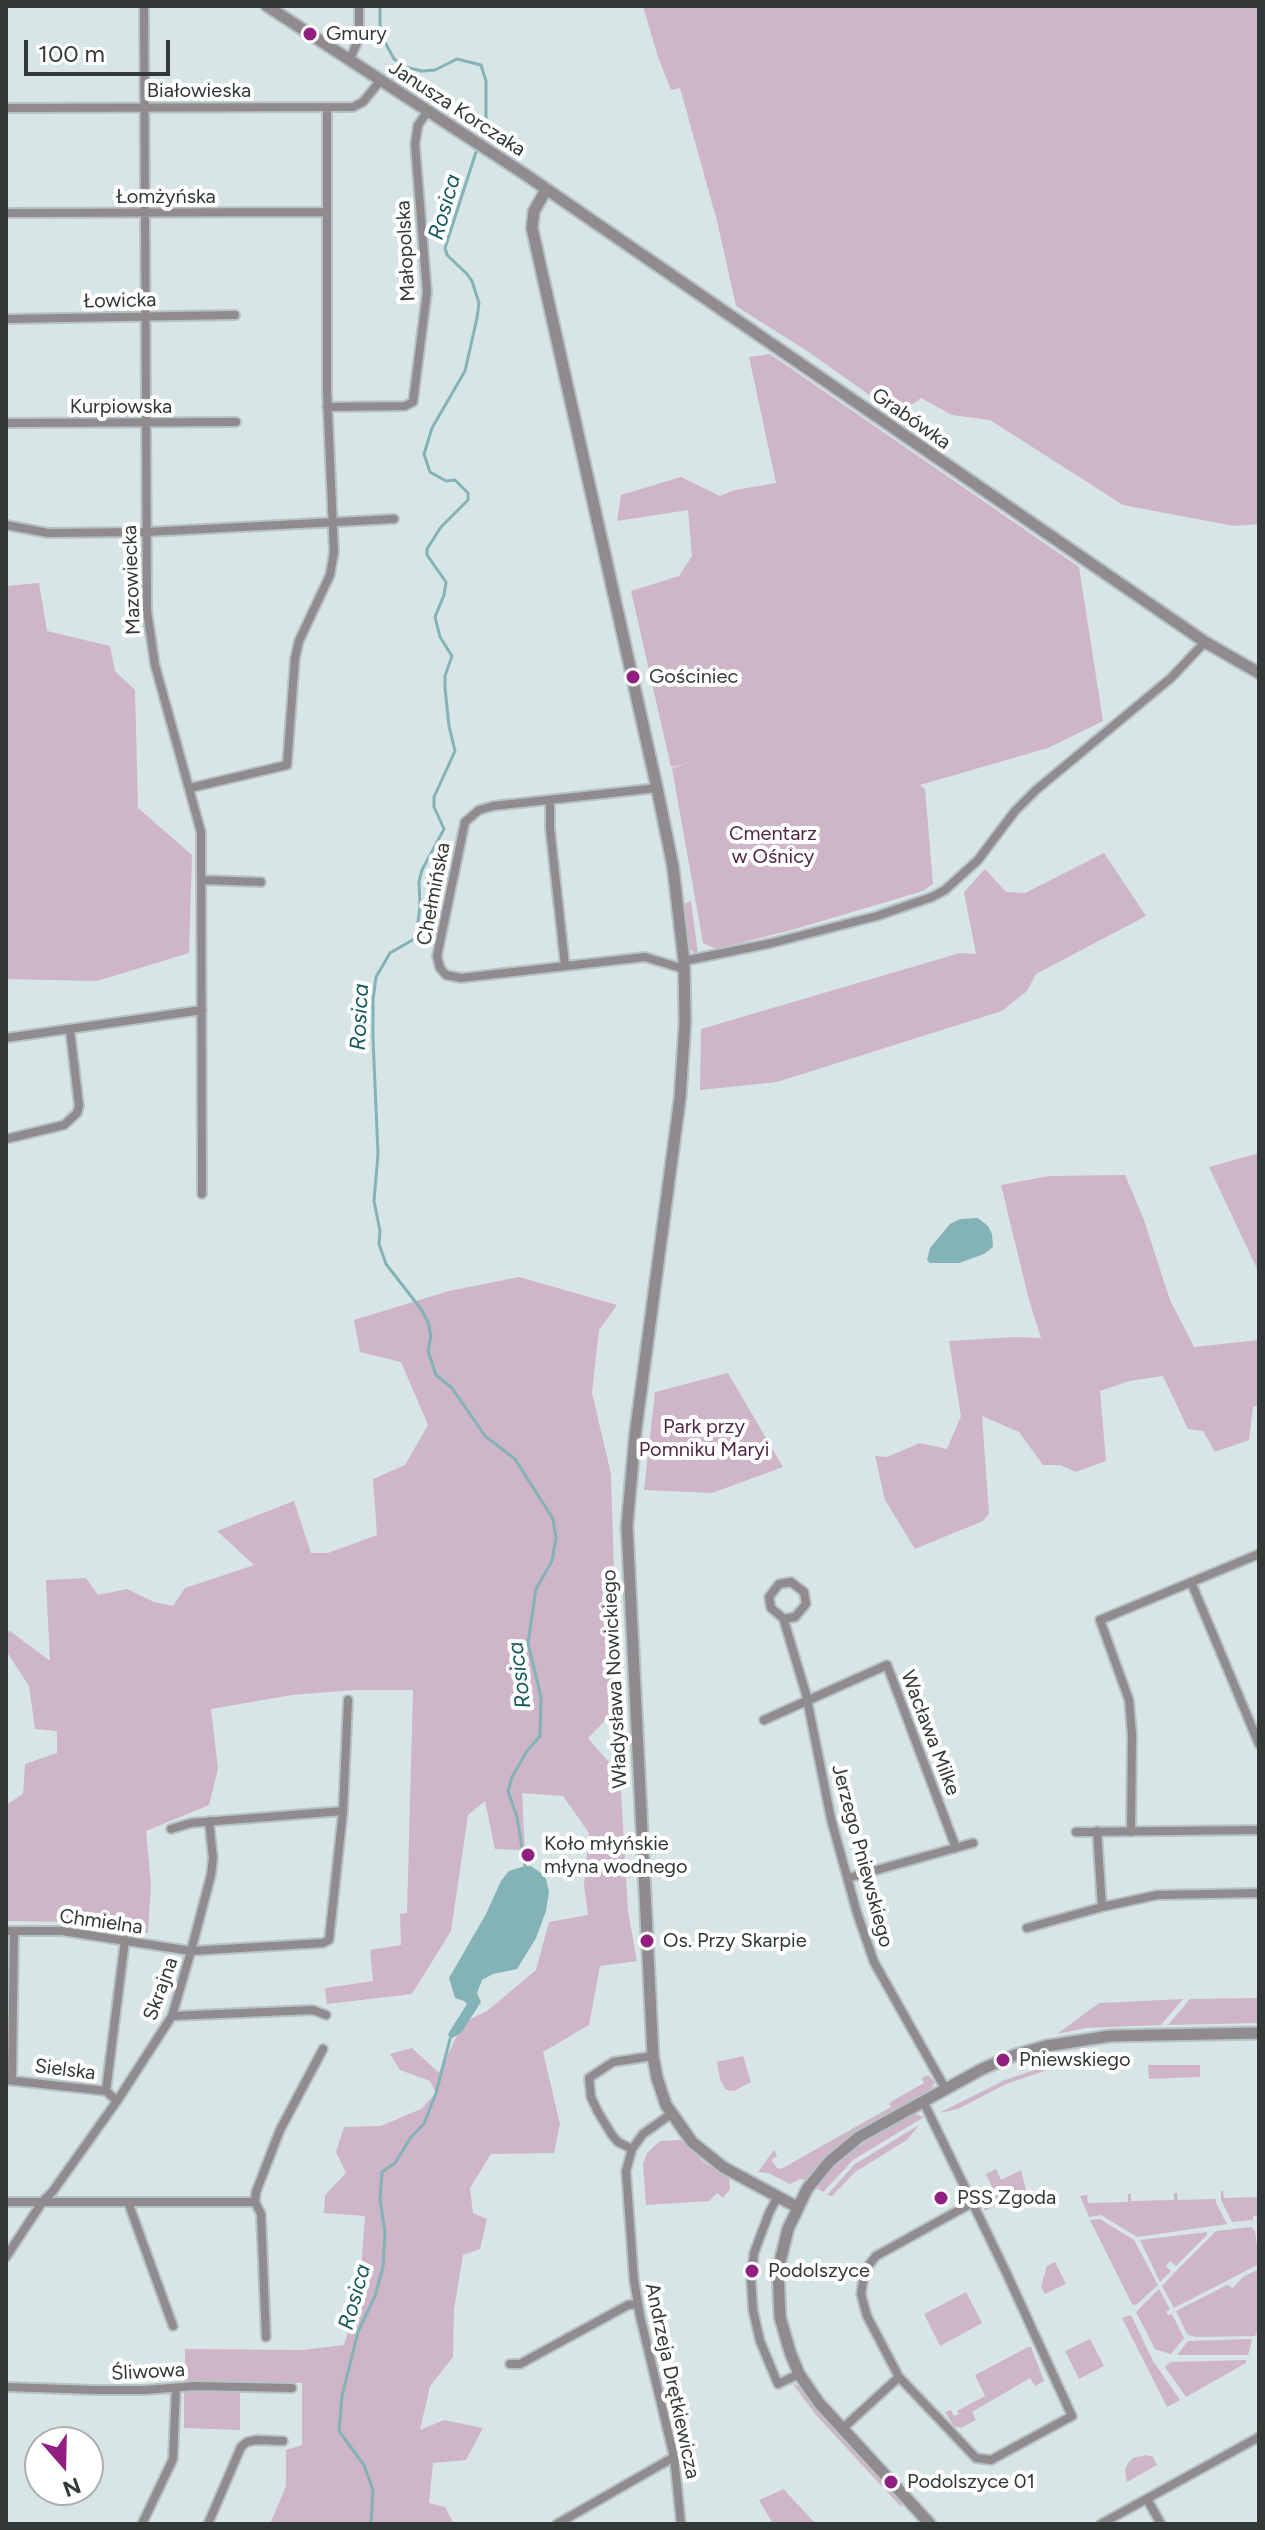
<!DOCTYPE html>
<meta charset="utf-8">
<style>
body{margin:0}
#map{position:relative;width:1265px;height:2530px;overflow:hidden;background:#d7e5e6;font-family:Figtree,sans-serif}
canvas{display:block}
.frame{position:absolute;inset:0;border:8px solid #323838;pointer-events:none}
.north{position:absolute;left:24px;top:2426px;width:80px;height:80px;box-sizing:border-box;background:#fff;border:2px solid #adafaf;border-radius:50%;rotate:160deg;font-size:22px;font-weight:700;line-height:32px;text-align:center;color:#323838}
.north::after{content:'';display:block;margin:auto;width:28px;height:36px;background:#911f7f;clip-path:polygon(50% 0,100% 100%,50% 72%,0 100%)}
.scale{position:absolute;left:24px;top:40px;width:146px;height:36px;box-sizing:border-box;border:4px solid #323838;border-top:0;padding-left:10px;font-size:24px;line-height:28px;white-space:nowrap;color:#323838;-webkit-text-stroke:6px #fff;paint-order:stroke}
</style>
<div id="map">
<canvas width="1265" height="2530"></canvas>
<div class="frame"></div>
<div class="north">N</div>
<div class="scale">100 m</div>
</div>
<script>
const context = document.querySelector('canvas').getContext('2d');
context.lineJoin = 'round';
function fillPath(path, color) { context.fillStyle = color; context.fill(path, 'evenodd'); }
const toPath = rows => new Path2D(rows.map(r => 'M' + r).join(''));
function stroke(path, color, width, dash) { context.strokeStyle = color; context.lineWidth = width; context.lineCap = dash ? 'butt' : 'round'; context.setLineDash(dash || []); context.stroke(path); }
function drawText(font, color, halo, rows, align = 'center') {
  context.font = font + ' Figtree,sans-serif'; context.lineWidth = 8; context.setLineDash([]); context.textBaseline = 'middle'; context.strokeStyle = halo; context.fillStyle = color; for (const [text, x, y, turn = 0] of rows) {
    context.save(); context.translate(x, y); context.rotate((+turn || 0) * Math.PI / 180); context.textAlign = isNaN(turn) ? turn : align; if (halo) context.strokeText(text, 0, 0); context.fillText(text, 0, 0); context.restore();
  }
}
fillPath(toPath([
 [643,6,1259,6,1259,524,1234,526,1123,505,990,420,952,415,921,398,898,415,807,351,736,306,717,221,680,88,671,90,658,57],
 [770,354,1079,567,1103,721,1048,748,920,785,925,789,933,884,923,891,795,929,716,949,703,943,672,768,689,763,671,767,631,591,679,576,692,556,688,510,617,521,621,495,681,477,720,496,735,490,776,483,749,357],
 [39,583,47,631,110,646,115,671,135,690,138,808,192,855,189,953,97,981,6,979,6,586],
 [1104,853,1146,916,1036,974,1027,991,1002,1011,777,1082,700,1090,701,1029,960,953,976,954,964,892,985,869,1006,892,1025,893],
 [691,901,698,954,696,954,689,949,683,904],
 [1259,1153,1259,1273,1209,1167],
 [1125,1175,1144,1220,1170,1300,1194,1347,1259,1340,1259,1404,1253,1407,1249,1440,1215,1452,1203,1431,1188,1429,1163,1376,1129,1381,1100,1391,1106,1461,1076,1472,1060,1465,1043,1465,1019,1432,982,1416,989,1513,983,1521,915,1549,885,1500,875,1456,887,1457,920,1443,947,1449,961,1416,949,1341,1015,1337,1041,1338,1029,1300,1001,1185,1049,1176],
 [519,1277,617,1305,599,1330,592,1393,611,1474,618,1707,588,1738,620,1775,628,1911,637,1961,600,1966,589,2025,543,2052,560,2124,554,2153,491,2154,470,2188,473,2213,487,2219,480,2249,463,2255,454,2309,453,2357,430,2386,420,2430,444,2420,483,2428,466,2460,433,2463,429,2503,445,2507,454,2524,270,2524,286,2486,286,2450,302,2445,302,2383,185,2381,185,2349,303,2350,344,2345,359,2296,365,2216,324,2213,325,2195,346,2173,336,2152,344,2127,381,2126,421,2109,436,2093,430,2081,400,2070,390,2054,412,2048,439,2073,463,2023,487,2011,536,1970,549,1922,588,1915,584,1885,589,1833,563,1796,522,1793,525,1850,495,1849,485,1801,468,1815,451,1931,412,1994,327,2004,325,1988,373,1981,370,1950,401,1945,400,1914,407,1913,413,1690,354,1690,292,1695,211,1709,218,1769,209,1805,146,1831,151,1884,148,1933,69,1922,6,1921,6,1805,23,1794,25,1764,57,1753,57,1731,35,1729,29,1686,6,1651,6,1632,10,1631,50,1661,46,1580,86,1578,98,1595,127,1589,154,1602,173,1606,185,1588,254,1565,217,1531,294,1501,311,1553,328,1553,377,1535,373,1479,405,1465,428,1425,401,1362,360,1352,354,1320,449,1291],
 [728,1373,783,1467,712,1493,644,1490,655,1392],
 [1259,1998,1259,2023,1168,2025,1190,1999],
 [1183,1999,1161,2025,1086,2028,1057,2034,1099,2003],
 [743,2056,751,2082,734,2091,726,2090,720,2079,717,2062],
 [1148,2065,1200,2065,1200,2077,1149,2079],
 [1046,2066,1047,2070,1006,2084,958,2109,939,2113,1005,2080],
 [928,2075,935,2082,931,2090,851,2135,829,2153,806,2180,800,2179,790,2184,768,2173,758,2172,774,2150,777,2156,771,2160,777,2168,781,2169,891,2107,889,2103,924,2083,922,2078],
 [915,2114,924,2117,853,2160,823,2192,816,2188,843,2157,877,2134],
 [919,2125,907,2140,855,2172,832,2196,827,2195,855,2164],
 [681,2140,706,2164,729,2177,730,2189,723,2198,717,2193,709,2201,646,2205,643,2164,647,2153,660,2141],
 [996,2169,1001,2180,1021,2170,1026,2190,985,2211,979,2199,979,2189,981,2187,983,2191,992,2187,986,2174],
 [1221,2191,1223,2191,1224,2198,1259,2197,1259,2219,1256,2216,1253,2216,1253,2220,1232,2222,1221,2200],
 [1174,2193,1177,2193,1178,2200,1216,2199,1216,2203,1227,2224,1137,2237,1101,2215,1089,2217,1080,2196,1087,2195,1088,2203,1128,2202,1128,2194,1131,2194,1131,2201,1174,2200],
 [1100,2219,1134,2240,1158,2285,1136,2305,1132,2304,1090,2220],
 [1251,2227,1255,2231,1259,2264,1174,2308,1162,2286,1179,2268,1216,2231],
 [1207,2232,1207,2235,1176,2266,1170,2261,1166,2266,1171,2271,1160,2282,1140,2240],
 [1055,2262,1066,2284,1045,2294,1041,2287,1047,2266],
 [1259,2269,1259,2327,1255,2336,1195,2337,1187,2334,1176,2311,1227,2285,1233,2288,1243,2277],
 [1159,2289,1170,2309,1166,2312,1168,2315,1172,2314,1184,2338,1171,2354,1155,2349,1136,2312],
 [966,2292,982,2323,940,2346,924,2314],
 [1131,2315,1153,2361,1180,2400,1167,2407,1122,2318],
 [1090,2339,1104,2366,1079,2379,1065,2351],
 [1252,2339,1248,2355,1177,2355,1188,2341],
 [1028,2347,1031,2347,1044,2381,1035,2386,1030,2378,972,2412,976,2420,961,2428,954,2426,945,2412,951,2410,954,2416,959,2414,957,2411,985,2396,975,2375],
 [1246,2360,1246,2363,1186,2397,1165,2367,1170,2362],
 [792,2383,800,2387,816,2409,901,2500,902,2508,816,2415],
 [184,2391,240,2392,240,2430,184,2428],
 [1147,2455,1153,2457,1157,2465,1127,2482,1125,2470,1128,2463,1133,2458],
 [784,2489,787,2493,816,2524,773,2524,759,2500]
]), '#cfb5c8');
fillPath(toPath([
 [978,1218,988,1226,992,1234,993,1247,984,1254,959,1263,930,1263,927,1260,930,1248,950,1224,960,1219],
 [525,1866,531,1866,541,1873,546,1879,549,1892,546,1911,536,1938,517,1969,493,1974,482,1980,477,1993,481,2002,461,2033,450,2039,448,2034,467,2004,464,2001,455,1998,449,1978,486,1914,501,1881,509,1871]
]), '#83b3b7');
stroke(toPath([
 [380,6,380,33,394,59,405,67,422,71,435,70,457,59,481,65,486,81,486,117,481,143],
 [477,149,445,248,447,255,467,274,472,281,479,303,477,318,465,371,432,428,424,454,430,472,446,481,455,480,468,493,468,500,441,527,427,549,427,555,446,582,444,595,435,617,440,637,452,656,445,676,445,688,449,726,455,751,434,797,434,807,444,829,422,870,419,881,420,906,416,938,390,953,376,977,373,1000,373,1039,378,1154,374,1201,380,1231,379,1244,386,1264,421,1309,428,1322,431,1336,428,1351,436,1375,452,1388,485,1436,515,1459,553,1519,556,1538,552,1561,536,1589,528,1643,541,1697,540,1736,527,1751,512,1777,508,1791,517,1817,525,1866],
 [371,2524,373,2490,364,2465,339,2431,342,2396,358,2332,375,2296,383,2267,385,2233,380,2199,382,2172,395,2163,411,2137,424,2124,436,2093,450,2039]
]), '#83b3b7', 3);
const minor = toPath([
 [144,6,147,611,155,665,201,832,202,1194],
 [350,59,359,38,359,6],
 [6,108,353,107,363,102,381,80],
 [6,213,326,212],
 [6,319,235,315],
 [327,407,405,406,413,402,427,292,415,144,418,125,428,111],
 [6,423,236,422],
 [6,525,48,533,146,532,394,519],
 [190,788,287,765,295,658,299,641,330,575,334,552,327,391,327,108],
 [657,788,493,806,479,810,465,822,437,956,440,968,446,975,461,978,645,957,684,969],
 [550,800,550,828,565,965],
 [203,880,261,882],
 [684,961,772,943,877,916,932,897,945,890,978,860,1015,811,1036,790,1171,678,1205,642],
 [6,1038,202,1010],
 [6,1139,64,1125,77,1113,79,1106,70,1030],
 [1191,1582,1259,1744],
 [784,1619,771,1608,769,1597,779,1584,791,1582,804,1592,806,1604,795,1617,784,1619,785,1624,806,1694,831,1819,857,1913,874,1962,945,2088],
 [764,1720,887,1665,956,1848],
 [171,1829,191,1823,343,1811],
 [1097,1831,1102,1907],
 [1076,1832,1259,1830],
 [1131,1832,1132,1735,1129,1700,1100,1620,1259,1554],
 [848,1878,973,1843],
 [1027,1928,1102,1907,1157,1895,1259,1893],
 [6,1931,62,1931,191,1951,211,1875,213,1858,209,1821],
 [172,2016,313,2010,326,2015],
 [653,2056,613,2062,589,2078,591,2097,598,2112,612,2135,618,2142,632,2149,643,2134,671,2114],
 [6,2080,106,2091,117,2101],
 [12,2080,14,1931],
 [106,2091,125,1940],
 [923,2101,1006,2272,1072,2416,991,2460,976,2458,899,2377,867,2316,861,2294,865,2270,876,2256,972,2203],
 [632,2149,626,2171,634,2280,640,2316,674,2457,681,2524],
 [778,2196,769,2213,754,2253,751,2279,753,2310,760,2341,778,2384,799,2374],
 [6,2202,255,2202,256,2192,280,2130,323,2049],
 [128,2202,173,2326],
 [255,2202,261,2214,266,2337],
 [6,2257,43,2201,53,2191,117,2101,172,2016,191,1951,323,1943,329,1940,343,1811,348,1700],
 [510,2364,520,2364,628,2305,638,2304],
 [6,2387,96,2390,145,2390,195,2386,292,2388],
 [842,2429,899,2377],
 [1147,2499,1161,2524],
 [142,2524,173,2459,176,2388],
 [208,2524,241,2447,247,2442,256,2440,283,2441],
 [557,2524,674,2457],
 [1101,2524,1259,2437]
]);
const tertiary = toPath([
 [267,6,523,173,1205,642,1259,673],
 [546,190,534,211,532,228,657,788,673,867,684,961,685,1023,680,1098,635,1436,627,1526,653,2056,657,2078,666,2105,692,2142,723,2167,797,2207],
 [930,2524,819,2403,799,2374,790,2352,780,2317,778,2270,788,2229,807,2189,830,2161,859,2137,982,2069,1015,2055,1046,2046,1110,2036,1259,2033]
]);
stroke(minor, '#b6c2c3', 12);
stroke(tertiary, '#b6c2c3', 15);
stroke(minor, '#908b8f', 8);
stroke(tertiary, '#908b8f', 11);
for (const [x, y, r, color] of [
 [310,34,8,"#911f7f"],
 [633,677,8,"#911f7f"],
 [528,1855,8,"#911f7f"],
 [647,1941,8,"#911f7f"],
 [1003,2060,8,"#911f7f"],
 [941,2198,8,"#911f7f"],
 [752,2271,8,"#911f7f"],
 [891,2482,8,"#911f7f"]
]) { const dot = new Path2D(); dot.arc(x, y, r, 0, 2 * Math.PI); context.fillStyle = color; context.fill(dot); stroke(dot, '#fff', 3); }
drawText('20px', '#323838', '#fff', [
 ["Gmury",326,34],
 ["Gościniec",649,677],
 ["Koło młyńskie",544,1844],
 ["młyna wodnego",544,1867],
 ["Os. Przy Skarpie",663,1941],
 ["Pniewskiego",1019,2060],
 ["PSS Zgoda",957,2198],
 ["Podolszyce",768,2271],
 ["Podolszyce 01",907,2482]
], 'left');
drawText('20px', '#323838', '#fff', [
 ["Białowieska",199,91],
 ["Janusza Korczaka",457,109,33],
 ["Łomżyńska",166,197],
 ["Małopolska",406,251,-93],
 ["Łowicka",120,301,-1],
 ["Kurpiowska",121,407],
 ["Grabówka",911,419,35],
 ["Mazowiecka",132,580,-92],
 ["Chełmińska",434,894,-79],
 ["Władysława Nowickiego",615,1679,-93],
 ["Wacława Milke",930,1733,69],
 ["Jerzego Pniewskiego",862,1856,75],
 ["Chmielna",101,1922,8],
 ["Skrajna",161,1989,-70],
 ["Sielska",65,2070,7],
 ["Śliwowa",148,2372,-3],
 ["Andrzeja Drętkiewicza",672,2381,78]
]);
drawText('20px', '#512648', '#fff', [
 ["Cmentarz",773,834],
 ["w Ośnicy",773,857],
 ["Park przy",704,1427],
 ["Pomniku Maryi",704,1450]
]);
drawText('italic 22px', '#12585d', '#fff', [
 ["Rosica",445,207,-74],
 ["Rosica",360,1017,-87],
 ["Rosica",520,1675,-97],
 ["Rosica",355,2297,-74]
]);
</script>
